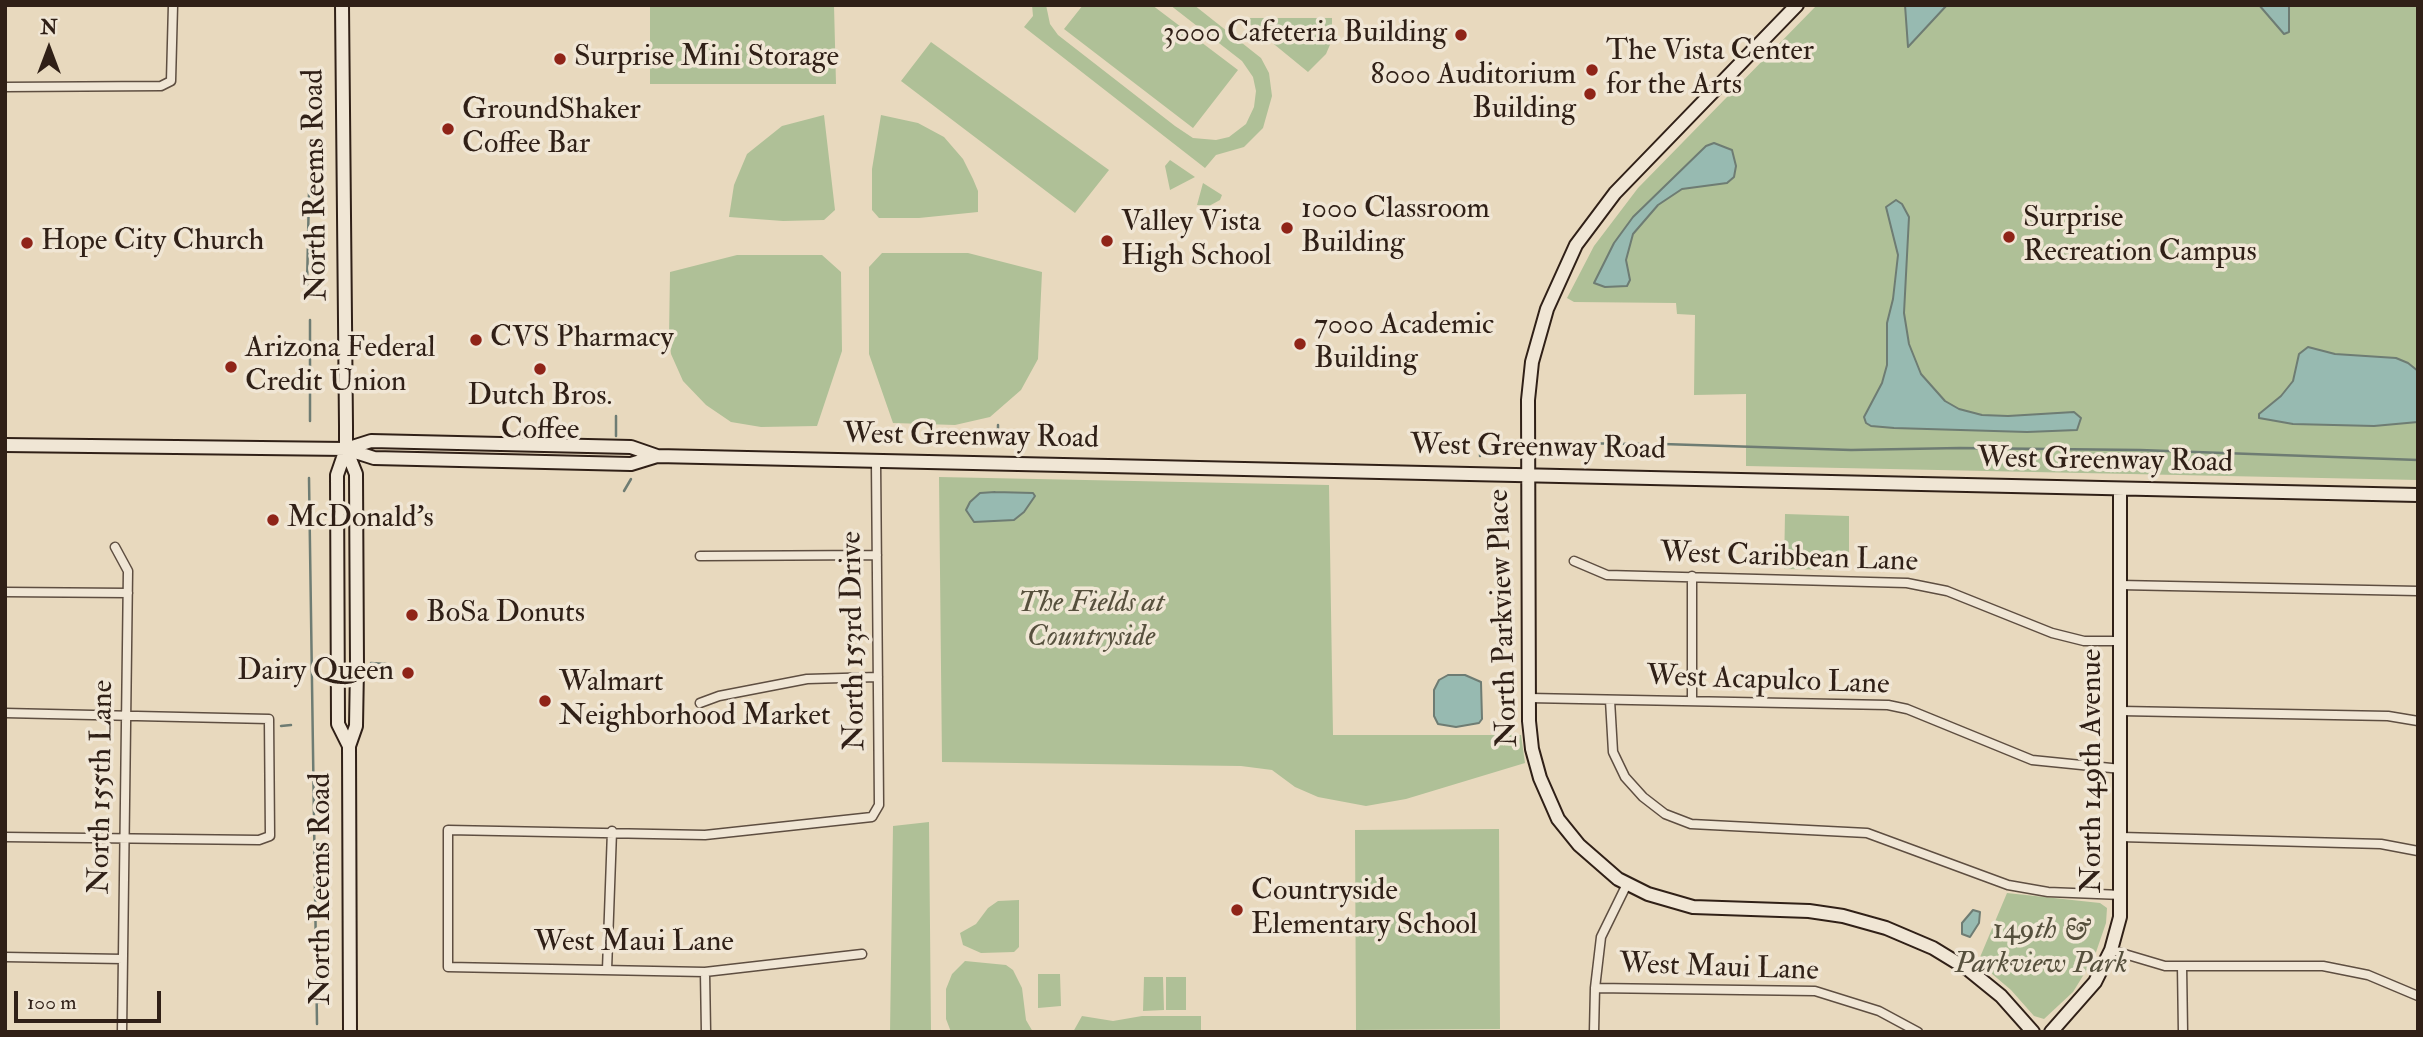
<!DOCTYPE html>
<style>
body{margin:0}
#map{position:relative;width:2423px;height:1037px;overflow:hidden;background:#e8d9be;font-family:"IM FELL Double Pica",serif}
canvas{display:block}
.frame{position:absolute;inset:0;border:7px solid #302017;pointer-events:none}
.north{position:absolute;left:14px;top:14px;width:70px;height:70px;-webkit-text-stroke:5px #f0e6d5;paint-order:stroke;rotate:0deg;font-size:19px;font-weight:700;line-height:28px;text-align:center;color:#302017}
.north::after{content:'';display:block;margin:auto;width:24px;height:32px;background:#302017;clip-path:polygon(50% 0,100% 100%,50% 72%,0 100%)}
.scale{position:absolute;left:14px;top:991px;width:147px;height:32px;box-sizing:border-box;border:4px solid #302017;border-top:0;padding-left:9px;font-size:21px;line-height:24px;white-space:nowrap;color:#302017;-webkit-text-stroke:5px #f0e6d5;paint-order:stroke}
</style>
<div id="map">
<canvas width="2423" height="1037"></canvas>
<div class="frame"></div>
<div class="north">N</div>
<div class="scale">100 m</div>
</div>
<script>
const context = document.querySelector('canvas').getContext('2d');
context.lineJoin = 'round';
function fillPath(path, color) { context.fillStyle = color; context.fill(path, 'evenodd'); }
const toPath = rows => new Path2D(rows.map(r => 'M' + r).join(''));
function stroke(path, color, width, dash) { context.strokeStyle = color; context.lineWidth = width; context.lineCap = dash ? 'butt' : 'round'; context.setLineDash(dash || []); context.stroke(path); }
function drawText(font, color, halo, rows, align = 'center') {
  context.font = font + ' "IM FELL Double Pica",serif'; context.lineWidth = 7; context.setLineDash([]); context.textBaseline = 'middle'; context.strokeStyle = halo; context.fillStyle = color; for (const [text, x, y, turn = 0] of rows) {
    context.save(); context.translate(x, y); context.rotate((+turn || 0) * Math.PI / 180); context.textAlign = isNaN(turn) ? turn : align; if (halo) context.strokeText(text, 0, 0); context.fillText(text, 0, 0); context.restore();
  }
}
fillPath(toPath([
 [650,5,834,5,836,84,650,84],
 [1032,5,1046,5,1050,24,1058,35,1175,126,1193,138,1216,140,1229,137,1246,124,1254,107,1256,91,1253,77,1242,61,1170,5,1194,5,1261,58,1269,73,1272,96,1263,128,1244,147,1216,155,1205,168,1024,27,1033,16],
 [1083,5,1152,5,1238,70,1193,128,1064,29],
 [1817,5,2418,5,2418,480,1746,466,1746,394,1694,395,1695,315,1677,314,1676,303,1574,302,1567,298,1594,246,1638,188],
 [1242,18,1332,18,1332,40,1326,54,1308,72],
 [931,42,1109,170,1075,213,901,81],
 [824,115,835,210,824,220,783,221,729,217,734,185,747,154,782,126],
 [881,115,918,123,944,137,963,159,973,179,978,191,978,212,919,218,879,218,872,210,872,169],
 [1170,160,1195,177,1170,190,1165,166],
 [1203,183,1222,195,1220,200,1209,206,1197,205],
 [882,253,968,253,1042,272,1038,359,1021,390,990,417,955,425,893,423,869,354,869,267],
 [737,255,822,255,841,272,842,351,817,426,761,427,731,422,706,405,683,381,671,354,669,337,670,272],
 [939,477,1329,485,1333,735,1521,735,1525,763,1406,799,1366,806,1318,797,1295,787,1272,770,1241,766,942,762],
 [1785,514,1849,516,1849,570,1784,569],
 [929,822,931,1032,890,1032,893,826],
 [1499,829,1500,1029,1356,1030,1355,830],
 [2007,893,2100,903,2107,908,2106,923,2094,958,2073,992,2044,1019,2034,1016,2011,990,1978,962],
 [1019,900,1019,947,1014,952,981,953,963,945,960,933,976,924,988,908,998,901],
 [965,961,1006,965,1013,970,1022,988,1026,1020,1033,1032,951,1032,946,1019,946,989,952,974],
 [1038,974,1060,974,1061,1006,1038,1008],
 [1144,977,1163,977,1164,1010,1143,1011],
 [1166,977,1186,977,1186,1010,1166,1010],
 [1082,1016,1113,1021,1142,1016,1201,1016,1201,1032,1073,1032]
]), '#afc097');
const water = toPath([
 [1905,5,1947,5,1908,47,1905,5],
 [2259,5,2289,5,2289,32,2284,34,2259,5],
 [1714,143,1732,150,1736,166,1734,177,1727,183,1682,189,1658,205,1633,234,1626,260,1630,280,1627,286,1605,287,1594,283,1614,243,1633,217,1706,146,1714,143],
 [1896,200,1902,204,1909,217,1904,313,1909,344,1921,374,1945,401,1959,409,1982,415,2008,416,2074,412,2081,418,2077,430,2027,432,1894,428,1871,426,1866,423,1864,417,1882,383,1887,365,1887,323,1893,299,1898,255,1886,207,1896,200],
 [2308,347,2335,354,2396,358,2408,363,2418,371,2418,422,2374,426,2293,424,2259,418,2259,414,2281,396,2293,381,2299,354,2308,347],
 [995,492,1033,493,1035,496,1024,512,1014,520,974,522,966,510,970,502,980,493,995,492],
 [1448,675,1465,675,1481,682,1482,719,1479,723,1456,727,1438,724,1434,716,1434,690,1439,680,1448,675],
 [1973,910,1980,912,1979,923,1970,937,1962,934,1962,923,1973,910]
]);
fillPath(water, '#97bab1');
stroke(water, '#6e7c73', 2);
stroke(toPath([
 [307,286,309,193],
 [310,320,310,421],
 [616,436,616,416],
 [1490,436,1496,437],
 [1565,443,1639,444],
 [998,444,998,425],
 [1663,444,1851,450,1960,448,2140,450,2418,460],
 [1480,456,1481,437],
 [309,478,317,1024],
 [624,491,631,479],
 [371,663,386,664],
 [281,726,291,725],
 [318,1002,329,1002]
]), '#6e7c73', 2.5);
const street = toPath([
 [5,87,161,86,171,81,173,5],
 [115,547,128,571,122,1032],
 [700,556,877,555],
 [1574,561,1607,575,1907,583,1947,591,2052,633,2084,641,2120,641],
 [1692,576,1692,701],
 [2120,585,2418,591],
 [5,592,128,593],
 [1529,698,1888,705,1907,709,2032,760,2121,769],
 [1610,700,1613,752,1625,777,1643,797,1665,814,1691,824,1867,833,2008,885,2048,892,2122,895],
 [700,703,719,696,807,679,878,677],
 [2121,711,2388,716,2418,721],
 [5,713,269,719,270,836,259,840,5,837],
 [2121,837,2381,844,2418,851],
 [2111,950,2165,966,2323,966,2368,975,2418,996],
 [862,954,705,972,448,967,448,830,705,835,872,817,879,805,876,462],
 [5,957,123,959],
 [2182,966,2183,1032],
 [607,970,612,831],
 [705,972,706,1032],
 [1595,988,1815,991,1879,1011,1918,1032],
 [1594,1032,1595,988,1601,937,1627,884]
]);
const secondary = toPath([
 [342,5,346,426,346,449,337,475,338,724,349,746],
 [1797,5,1615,193,1576,245,1547,309,1532,362,1528,400,1529,721,1532,749,1540,778,1558,819,1579,845,1618,879,1648,894,1693,907,1809,911,1843,916,1886,928,1933,948,1969,970,2001,996,2033,1032],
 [5,445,346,449,371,441,631,447,657,456],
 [346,449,374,458,631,464,657,456,2418,495],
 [346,449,356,474,357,667,356,726,349,746,350,1032],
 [2051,1032,2095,982,2111,950,2120,917,2120,489]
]);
stroke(street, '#5e4e41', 11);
stroke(secondary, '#302017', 16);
stroke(street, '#f0e6d5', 8);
stroke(secondary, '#f0e6d5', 12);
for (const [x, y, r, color] of [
 [1461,35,7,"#8f2418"],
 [560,59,7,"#8f2418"],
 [1592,70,7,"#8f2418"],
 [1590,94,7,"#8f2418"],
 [448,129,7,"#8f2418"],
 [1287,228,7,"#8f2418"],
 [2009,237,7,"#8f2418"],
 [1107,241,7,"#8f2418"],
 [27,243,7,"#8f2418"],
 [476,340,7,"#8f2418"],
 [1300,344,7,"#8f2418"],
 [231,367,7,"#8f2418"],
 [540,369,7,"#8f2418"],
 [273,520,7,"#8f2418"],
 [412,615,7,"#8f2418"],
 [408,673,7,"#8f2418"],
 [545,701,7,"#8f2418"],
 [1237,910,7,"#8f2418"]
]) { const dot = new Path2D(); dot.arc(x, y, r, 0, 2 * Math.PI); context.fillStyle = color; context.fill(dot); stroke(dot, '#f0e6d5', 2.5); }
drawText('30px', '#302017', '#f0e6d5', [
 ["3000 Cafeteria Building",1447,35,"right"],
 ["The Vista Center",1606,53],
 ["for the Arts",1606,87],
 ["Surprise Mini Storage",574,59],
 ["8000 Auditorium",1576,77,"right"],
 ["Building",1576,111,"right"],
 ["GroundShaker",462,112],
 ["Coffee Bar",462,146],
 ["1000 Classroom",1301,211],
 ["Building",1301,245],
 ["Surprise",2023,220],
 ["Recreation Campus",2023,254],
 ["Valley Vista",1121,224],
 ["High School",1121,258],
 ["Hope City Church",41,243],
 ["7000 Academic",1314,327],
 ["Building",1314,361],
 ["CVS Pharmacy",490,340],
 ["Arizona Federal",245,350],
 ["Credit Union",245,384],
 ["Dutch Bros.",540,398,"center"],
 ["Coffee",540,432,"center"],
 ["McDonald's",287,520],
 ["BoSa Donuts",426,615],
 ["Dairy Queen",394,673,"right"],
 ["Walmart",559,684],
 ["Neighborhood Market",559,718],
 ["Countryside",1251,893],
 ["Elementary School",1251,927]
], 'left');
drawText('30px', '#302017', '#f0e6d5', [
 ["North Reems Road",317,185,-91],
 ["West Greenway Road",971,438,1],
 ["West Greenway Road",1538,449,1],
 ["West Greenway Road",2105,462,1],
 ["West Caribbean Lane",1789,559,2],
 ["North Parkview Place",1505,618,-92],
 ["North 153rd Drive",855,641,-91],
 ["West Acapulco Lane",1768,682,2],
 ["North 149th Avenue",2094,771,-90],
 ["North 155th Lane",103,787,-89],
 ["North Reems Road",323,889,-90],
 ["West Maui Lane",634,944],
 ["West Maui Lane",1719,969,2]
]);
drawText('italic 30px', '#56503d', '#f0e6d5', [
 ["The Fields at",1091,605],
 ["Countryside",1091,639],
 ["149th &",2041,932],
 ["Parkview Park",2041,966]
]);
</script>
